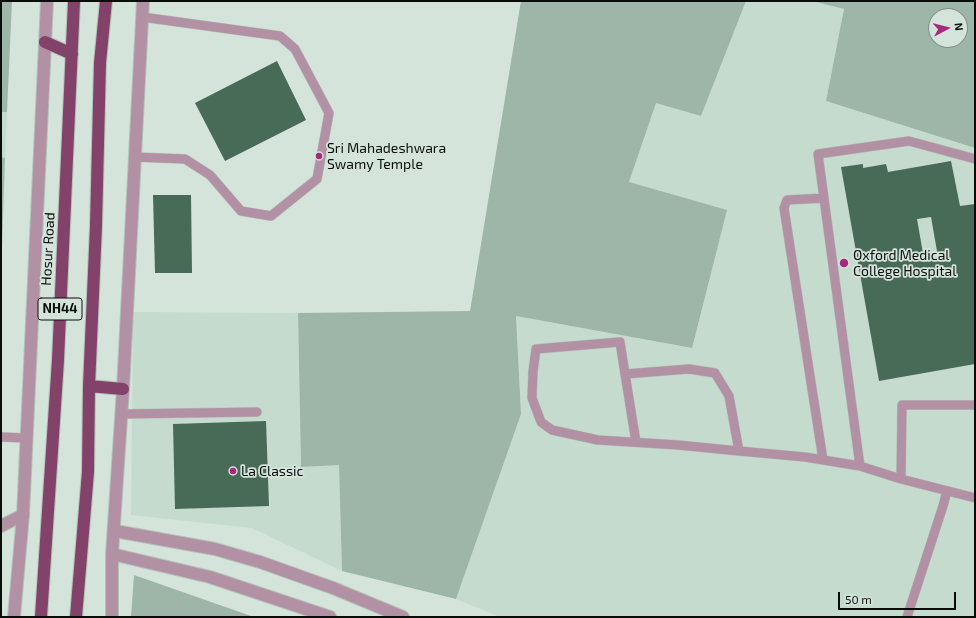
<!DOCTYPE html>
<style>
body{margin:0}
#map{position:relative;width:976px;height:618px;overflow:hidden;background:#d5e4db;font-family:"Exo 2",sans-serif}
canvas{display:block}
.frame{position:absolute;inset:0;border:2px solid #080d0a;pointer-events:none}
.north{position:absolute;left:928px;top:8px;width:40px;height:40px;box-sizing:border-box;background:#d5e4db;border:1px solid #838e87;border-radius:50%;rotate:83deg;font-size:11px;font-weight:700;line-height:16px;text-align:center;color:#080d0a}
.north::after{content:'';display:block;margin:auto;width:14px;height:18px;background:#a52a7e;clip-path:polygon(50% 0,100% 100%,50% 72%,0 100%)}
.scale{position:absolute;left:838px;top:592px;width:118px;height:18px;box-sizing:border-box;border:2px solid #080d0a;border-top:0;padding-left:5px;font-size:12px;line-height:14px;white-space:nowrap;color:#080d0a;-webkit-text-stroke:3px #d5e4db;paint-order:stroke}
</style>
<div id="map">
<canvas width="976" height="618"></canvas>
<div class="frame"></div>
<div class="north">N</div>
<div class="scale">50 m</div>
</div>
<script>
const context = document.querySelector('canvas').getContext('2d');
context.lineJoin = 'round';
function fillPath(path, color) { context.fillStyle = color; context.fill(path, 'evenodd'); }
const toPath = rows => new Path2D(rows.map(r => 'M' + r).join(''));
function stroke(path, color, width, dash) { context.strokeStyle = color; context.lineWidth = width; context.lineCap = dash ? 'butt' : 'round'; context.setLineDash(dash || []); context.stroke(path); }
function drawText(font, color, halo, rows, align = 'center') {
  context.font = font + ' "Exo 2",sans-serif'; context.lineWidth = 3.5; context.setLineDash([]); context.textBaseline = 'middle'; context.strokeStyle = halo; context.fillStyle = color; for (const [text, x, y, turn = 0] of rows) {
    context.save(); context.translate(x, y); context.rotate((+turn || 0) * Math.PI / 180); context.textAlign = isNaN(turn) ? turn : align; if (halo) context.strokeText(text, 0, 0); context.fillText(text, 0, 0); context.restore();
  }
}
fillPath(toPath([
 [746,1,812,1,844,9,826,101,975,148,975,617,500,617,456,599,521,414,516,316,691,348,629,182,656,102,701,116],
 [1,112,7,112,5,158,1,157],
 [133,312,298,313,301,467,339,465,342,571,252,528,131,515]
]), '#c5dbce');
fillPath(toPath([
 [1,1,12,1,7,112,1,112],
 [521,1,746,1,701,116,656,103,629,182,727,210,692,348,516,316,521,414,456,599,342,571,339,465,301,467,298,313,470,311],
 [812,1,975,1,975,148,826,101,844,9],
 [936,16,960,16,960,40,936,40],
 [1,157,5,158,1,278],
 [134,575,254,617,131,617]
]), '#9db6a8');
fillPath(toPath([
 [277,61,306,120,225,161,195,103],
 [951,161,960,206,975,204,975,364,879,381,841,167,863,164,863,168,886,164,888,172],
 [931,217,938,257,924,259,917,219],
 [153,195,191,195,192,273,155,273],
 [266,421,269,506,175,509,173,424]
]), '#486b58');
const service = toPath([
 [134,157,185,159,210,175,241,211,271,216,317,179,329,113,295,49,280,36,142,17],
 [975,159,909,141,818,154,860,466,901,479,975,498],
 [625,374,636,442],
 [122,414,257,412],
 [1,437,26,438],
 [739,451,729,396,715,373,689,369,625,374,620,342,536,349,533,371,532,398,541,422,552,430,598,440,678,445,739,451,805,457,860,466],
 [823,460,784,208,787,200,824,198],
 [901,479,902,405,975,405],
 [907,617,943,506,947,491]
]);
const minor = toPath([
 [1,526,23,515]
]);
const tertiary = toPath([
 [115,531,215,549,260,562,333,588,403,617],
 [112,554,210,577,330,617],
 [14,617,23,515,47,1],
 [112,617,112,554,123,389,143,1]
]);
const trunk = toPath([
 [45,42,72,54],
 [89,386,123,389],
 [41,617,58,360,74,1],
 [76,617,88,472,89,386,96,226,100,63,106,1]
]);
stroke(service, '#b4c2ba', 10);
stroke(minor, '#b4c2ba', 14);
stroke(tertiary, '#b4c2ba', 14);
stroke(trunk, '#b4c2ba', 14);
stroke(service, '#b391a4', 9);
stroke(minor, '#b391a4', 12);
stroke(tertiary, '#b391a4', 12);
stroke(trunk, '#82426a', 12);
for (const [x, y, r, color] of [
 [319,156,4,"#a52a7e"],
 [844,263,5,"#a52a7e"],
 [233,471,4,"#a52a7e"]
]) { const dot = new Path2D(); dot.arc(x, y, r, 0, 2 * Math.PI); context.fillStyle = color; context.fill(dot); stroke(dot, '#d5e4db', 1.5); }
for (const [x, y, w] of [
 [60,309,44]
]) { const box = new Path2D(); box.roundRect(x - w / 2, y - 11, w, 22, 3); context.fillStyle = '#d5e4db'; context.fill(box); stroke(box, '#080d0a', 1); }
drawText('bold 13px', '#080d0a', null, [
 ["NH44",60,309]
]);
drawText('14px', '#080d0a', '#d5e4db', [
 ["Sri Mahadeshwara",327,148],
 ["Swamy Temple",327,164],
 ["Oxford Medical",853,255],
 ["College Hospital",853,271],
 ["La Classic",241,471]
], 'left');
drawText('14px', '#080d0a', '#d5e4db', [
 ["Hosur Road",48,249,-87]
]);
</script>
